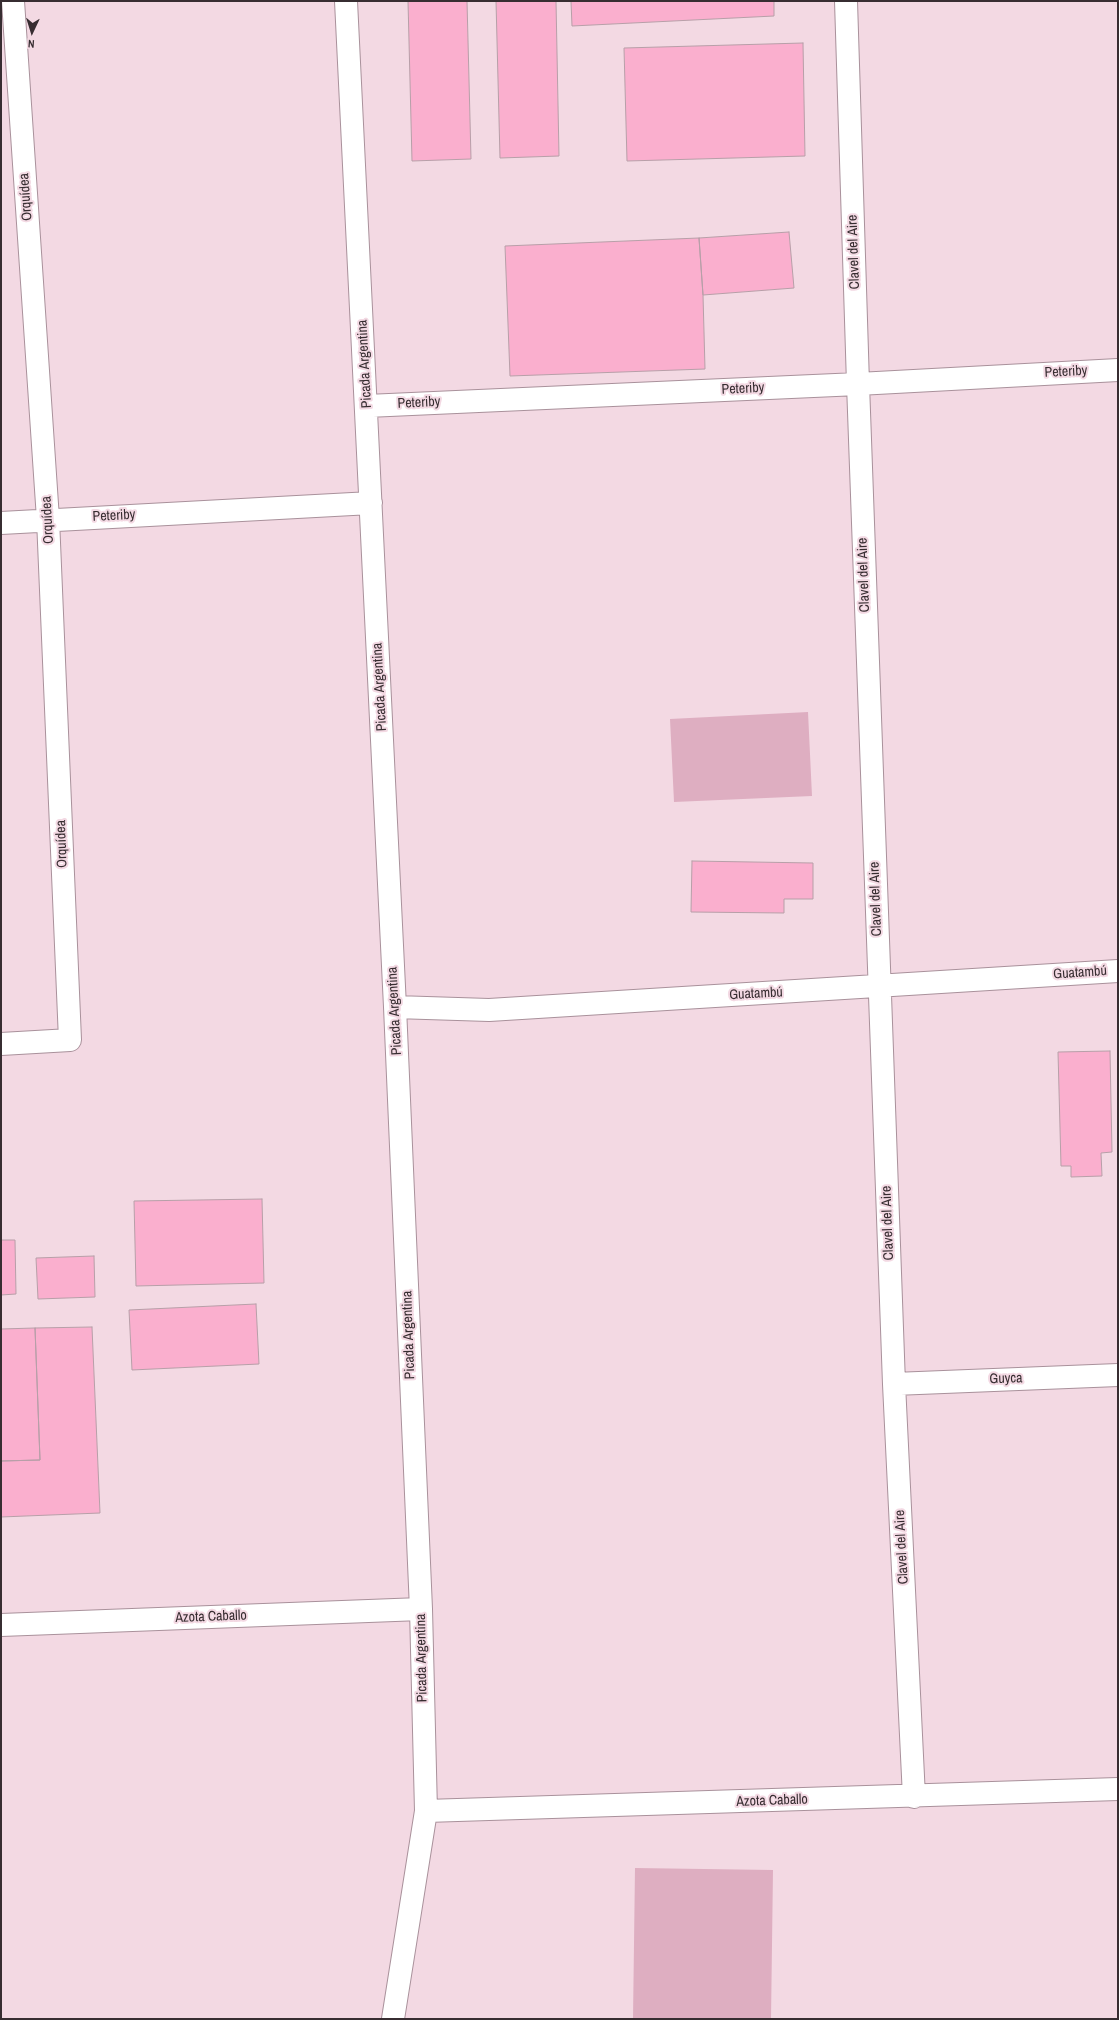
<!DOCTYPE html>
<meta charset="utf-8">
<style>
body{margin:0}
#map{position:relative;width:1119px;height:2020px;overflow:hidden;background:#f3d9e3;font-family:"Archivo Narrow",sans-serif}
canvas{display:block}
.frame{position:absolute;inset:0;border:2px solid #372d31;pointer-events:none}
.north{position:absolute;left:12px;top:12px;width:40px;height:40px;-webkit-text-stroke:3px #f3d9e3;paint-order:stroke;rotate:184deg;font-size:11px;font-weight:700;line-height:16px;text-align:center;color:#372d31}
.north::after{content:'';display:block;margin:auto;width:14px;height:18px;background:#372d31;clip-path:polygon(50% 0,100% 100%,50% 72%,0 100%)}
</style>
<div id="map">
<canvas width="1119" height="2020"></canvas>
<div class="frame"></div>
<div class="north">N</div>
</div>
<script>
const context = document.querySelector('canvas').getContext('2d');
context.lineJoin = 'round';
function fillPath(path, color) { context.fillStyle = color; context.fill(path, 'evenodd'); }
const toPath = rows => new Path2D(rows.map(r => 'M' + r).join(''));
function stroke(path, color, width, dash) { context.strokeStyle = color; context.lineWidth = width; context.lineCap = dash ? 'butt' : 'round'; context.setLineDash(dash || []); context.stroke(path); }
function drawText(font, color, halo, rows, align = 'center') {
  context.font = font + ' "Archivo Narrow",sans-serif'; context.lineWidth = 4; context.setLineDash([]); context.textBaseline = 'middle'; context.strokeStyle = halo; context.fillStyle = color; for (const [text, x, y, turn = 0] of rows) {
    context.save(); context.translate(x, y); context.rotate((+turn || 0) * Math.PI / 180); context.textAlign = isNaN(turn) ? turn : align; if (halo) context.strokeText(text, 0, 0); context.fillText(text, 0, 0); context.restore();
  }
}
fillPath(toPath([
 [808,712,812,796,674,802,670,719],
 [635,1868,773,1870,771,2019,633,2019]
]), '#deaec1');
const building = toPath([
 [408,1,467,1,471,159,412,161,408,1],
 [496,1,556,1,559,156,500,158,496,1],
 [571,1,774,1,774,16,572,26,571,1],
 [803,43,805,156,627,161,624,48,803,43],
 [789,232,794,288,703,295,699,238,789,232],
 [699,238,703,295,705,369,510,376,505,246,699,238],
 [692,861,813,863,813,899,784,899,784,913,691,912,692,861],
 [1110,1051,1112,1152,1101,1153,1102,1176,1071,1177,1071,1166,1061,1166,1058,1052,1110,1051],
 [262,1199,264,1283,136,1286,134,1201,262,1199],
 [1,1240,15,1240,16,1294,1,1295,1,1240],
 [94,1256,95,1297,38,1299,36,1258,94,1256],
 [256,1304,259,1364,132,1370,129,1310,256,1304],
 [92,1327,100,1513,1,1517,1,1461,40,1460,35,1328,92,1327],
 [35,1328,40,1460,1,1461,1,1329,35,1328]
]);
fillPath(building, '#faafce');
stroke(building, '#b79fa8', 1);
const minor = toPath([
 [346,1,395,1007,421,1609,426,1811,393,2019],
 [846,1,858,384,894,1384,914,1797],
 [367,406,858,384,1118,370],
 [1,523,371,503],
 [395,1007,489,1010,1118,971],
 [1,1044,70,1040,48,519,13,1],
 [894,1384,1118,1375],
 [1,1625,421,1609],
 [426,1811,1118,1789]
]);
stroke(minor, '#a9919b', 24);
stroke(minor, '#fff', 22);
drawText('14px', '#372d31', '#f3d9e3', [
 ["Orquídea",26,197,-94],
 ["Clavel del Aire",854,252,-92],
 ["Picada Argentina",365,364,-93],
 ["Peteriby",1066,372,-3],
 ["Peteriby",743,389,-3],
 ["Peteriby",419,403,-3],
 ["Peteriby",114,516,-3],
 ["Orquídea",48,520,-93],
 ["Clavel del Aire",864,575,-92],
 ["Picada Argentina",380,687,-93],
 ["Orquídea",62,844,-92],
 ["Clavel del Aire",876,899,-92],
 ["Guatambú",1080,973,-4],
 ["Guatambú",756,994,-3],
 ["Picada Argentina",395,1011,-93],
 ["Clavel del Aire",888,1223,-92],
 ["Picada Argentina",409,1335,-92],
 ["Guyca",1006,1379,-2],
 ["Clavel del Aire",902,1547,-93],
 ["Azota Caballo",211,1617,-2],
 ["Picada Argentina",422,1658,-91],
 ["Azota Caballo",772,1801,-2]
]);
</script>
